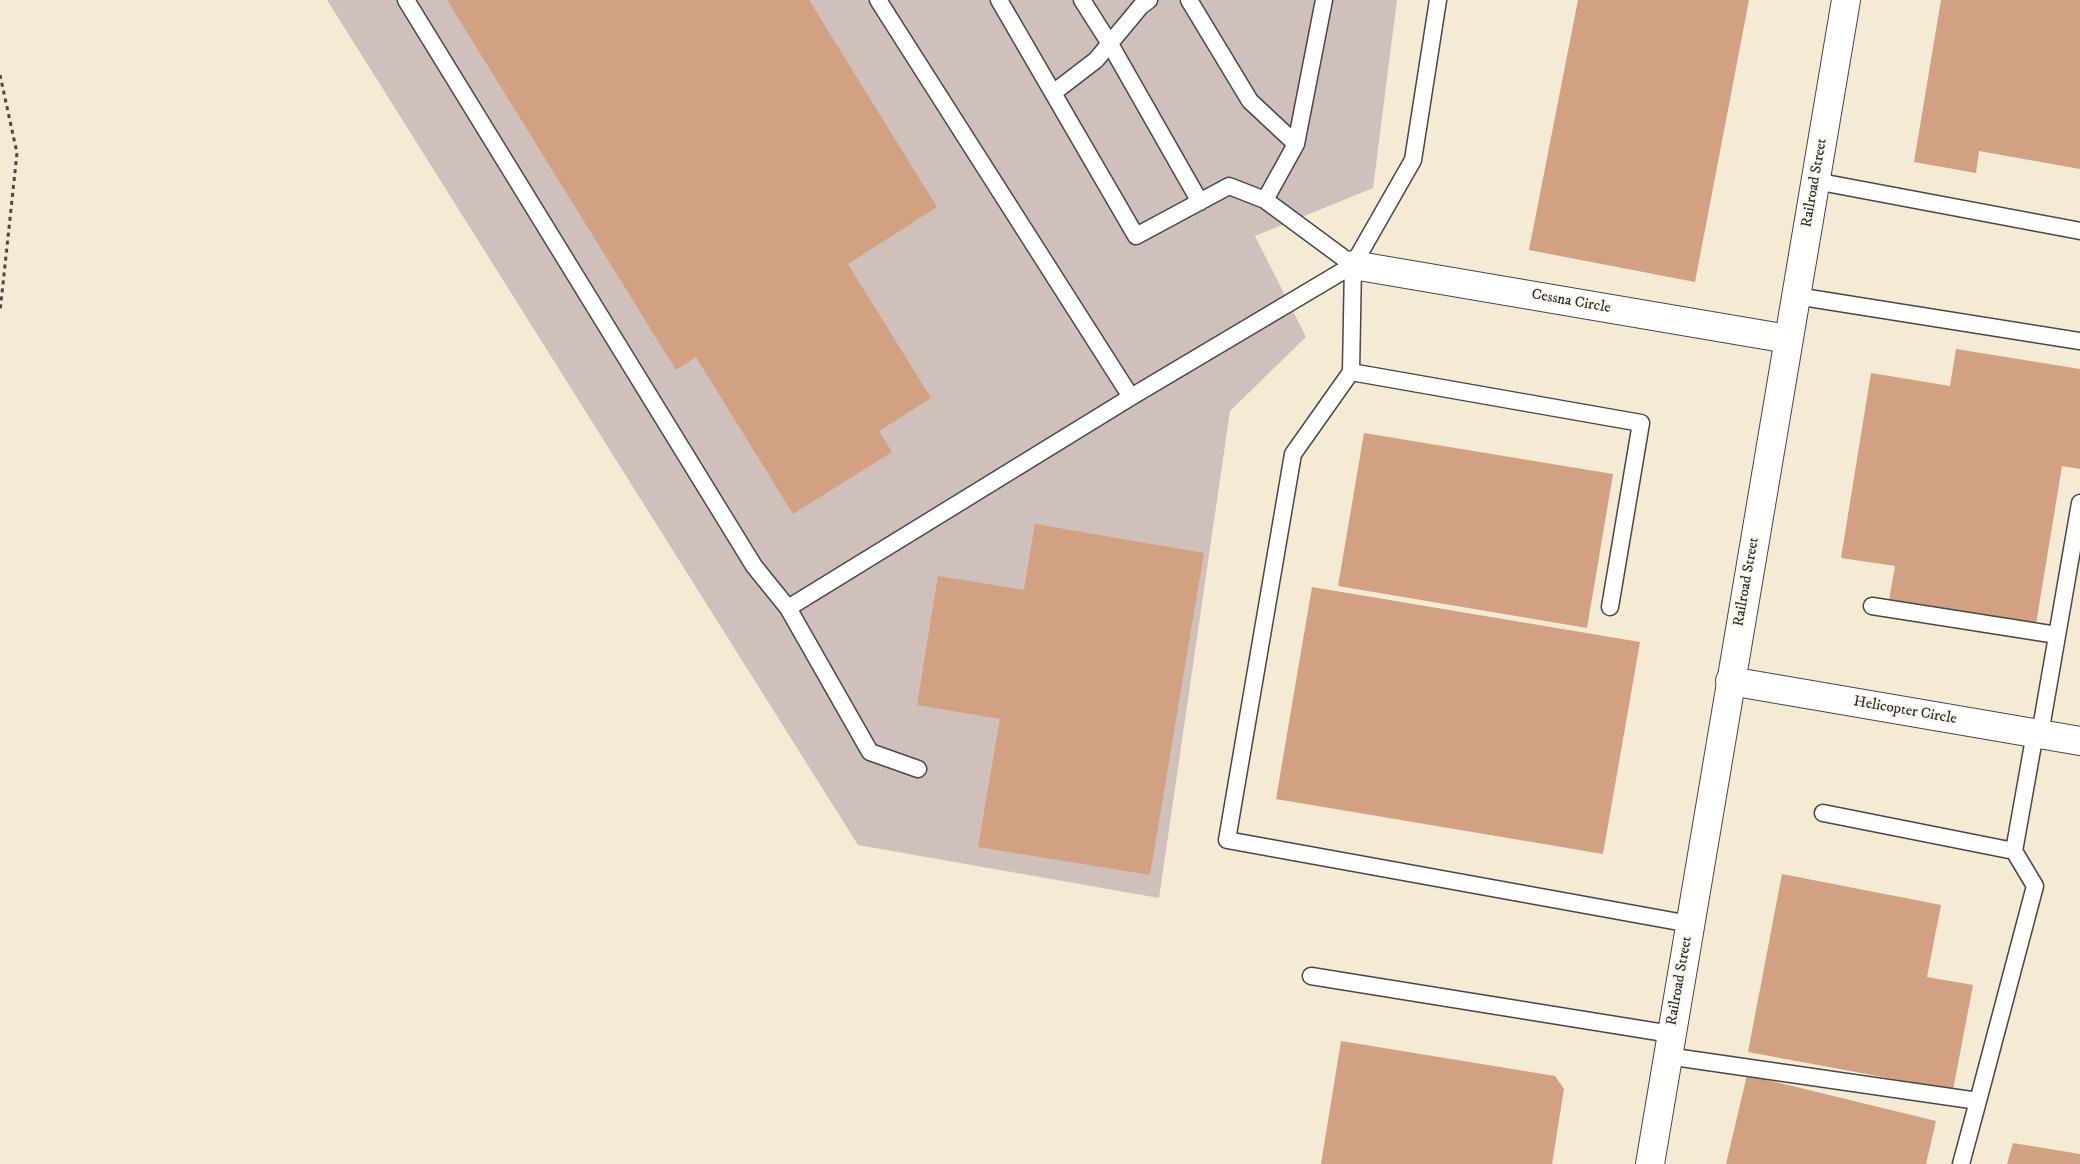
<!DOCTYPE html>
<style>
body{margin:0}
canvas{display:block;background:#f5ead4}
</style>
<canvas width="2080" height="1164"></canvas>
<script>
const context = document.querySelector('canvas').getContext('2d');
context.lineJoin = 'round';
function fillPath(path, color) { context.fillStyle = color; context.fill(path, 'evenodd'); }
const toPath = rows => new Path2D(rows.map(r => 'M' + r).join(''));
function stroke(path, color, width, dash) { context.strokeStyle = color; context.lineWidth = width; context.lineCap = dash ? 'butt' : 'round'; context.setLineDash(dash || []); context.stroke(path); }
function drawText(font, color, halo, rows, align = 'center') {
  context.font = font + ' "IM FELL DW Pica",serif'; context.lineWidth = 4; context.setLineDash([]); context.textBaseline = 'middle'; context.strokeStyle = halo; context.fillStyle = color; for (const [text, x, y, turn = 0] of rows) {
    context.save(); context.translate(x, y); context.rotate((+turn || 0) * Math.PI / 180); context.textAlign = isNaN(turn) ? turn : align; if (halo) context.strokeText(text, 0, 0); context.fillText(text, 0, 0); context.restore();
  }
}
fillPath(toPath([
 [327,0,1397,0,1373,188,1255,236,1306,337,1230,411,1159,898,858,845]
]), '#d0c0bc');
fillPath(toPath([
 [447,0,809,0,937,207,848,264,931,398,879,431,892,452,793,514,696,357,676,370],
 [1578,0,1749,0,1695,282,1529,250],
 [1941,0,2080,0,2080,169,1979,151,1976,173,1914,162],
 [1956,349,2080,369,2080,469,2062,466,2036,624,1889,600,1895,566,1841,558,1871,373,1950,386],
 [1364,433,1613,474,1587,628,1338,586],
 [1035,524,1204,553,1150,875,978,847,1000,719,917,705,938,576,1024,590],
 [1312,587,1640,642,1603,854,1276,799],
 [1782,874,1941,905,1927,977,1973,985,1953,1090,1748,1052],
 [1341,1041,1555,1076,1564,1089,1552,1164,1321,1164],
 [1747,1075,1936,1121,1926,1164,1726,1164],
 [2013,1143,2080,1154,2080,1164,2007,1164]
]), '#d1a181');
const service = toPath([
 [406,0,754,566,788,608,1131,397,1353,265],
 [878,0,1131,397],
 [999,0,1136,236,1229,186,1265,200,1353,265],
 [1082,0,1110,44,1200,202],
 [1189,0,1250,101,1296,144],
 [1438,0,1413,160,1353,265,1351,372,1293,454,1227,840,1690,924],
 [1053,93,1096,60,1141,6,1149,0],
 [1815,181,2080,231],
 [1265,200,1296,144,1324,0],
 [1796,296,2080,341],
 [1351,372,1641,423,1610,607],
 [1872,606,2057,635],
 [788,608,870,752,918,769],
 [2040,734,2080,503],
 [1823,813,2014,851,2035,733],
 [1311,976,1671,1034],
 [1667,1056,1978,1101,2035,886,2014,851],
 [1961,1164,1978,1101]
]);
const minor = toPath([
 [1353,265,1788,339],
 [1730,681,2080,741]
]);
const secondary = toPath([
 [1650,1164,1846,0]
]);
stroke(service, '#494844', 19);
stroke(minor, '#494844', 30);
stroke(secondary, '#494844', 30);
stroke(toPath([
 [0,75,17,153,0,312]
]), '#494844', 3, [4, 4]);
stroke(service, '#fff', 16);
stroke(minor, '#fff', 28);
stroke(secondary, '#fff', 28);
drawText('15px', '#2b2b2b', '#fbf7ec', [
 ["Railroad Street",1815,183,-80],
 ["Cessna Circle",1571,302,10],
 ["Railroad Street",1747,582,-80],
 ["Helicopter Circle",1905,711,10],
 ["Railroad Street",1680,981,-80]
]);
</script>
